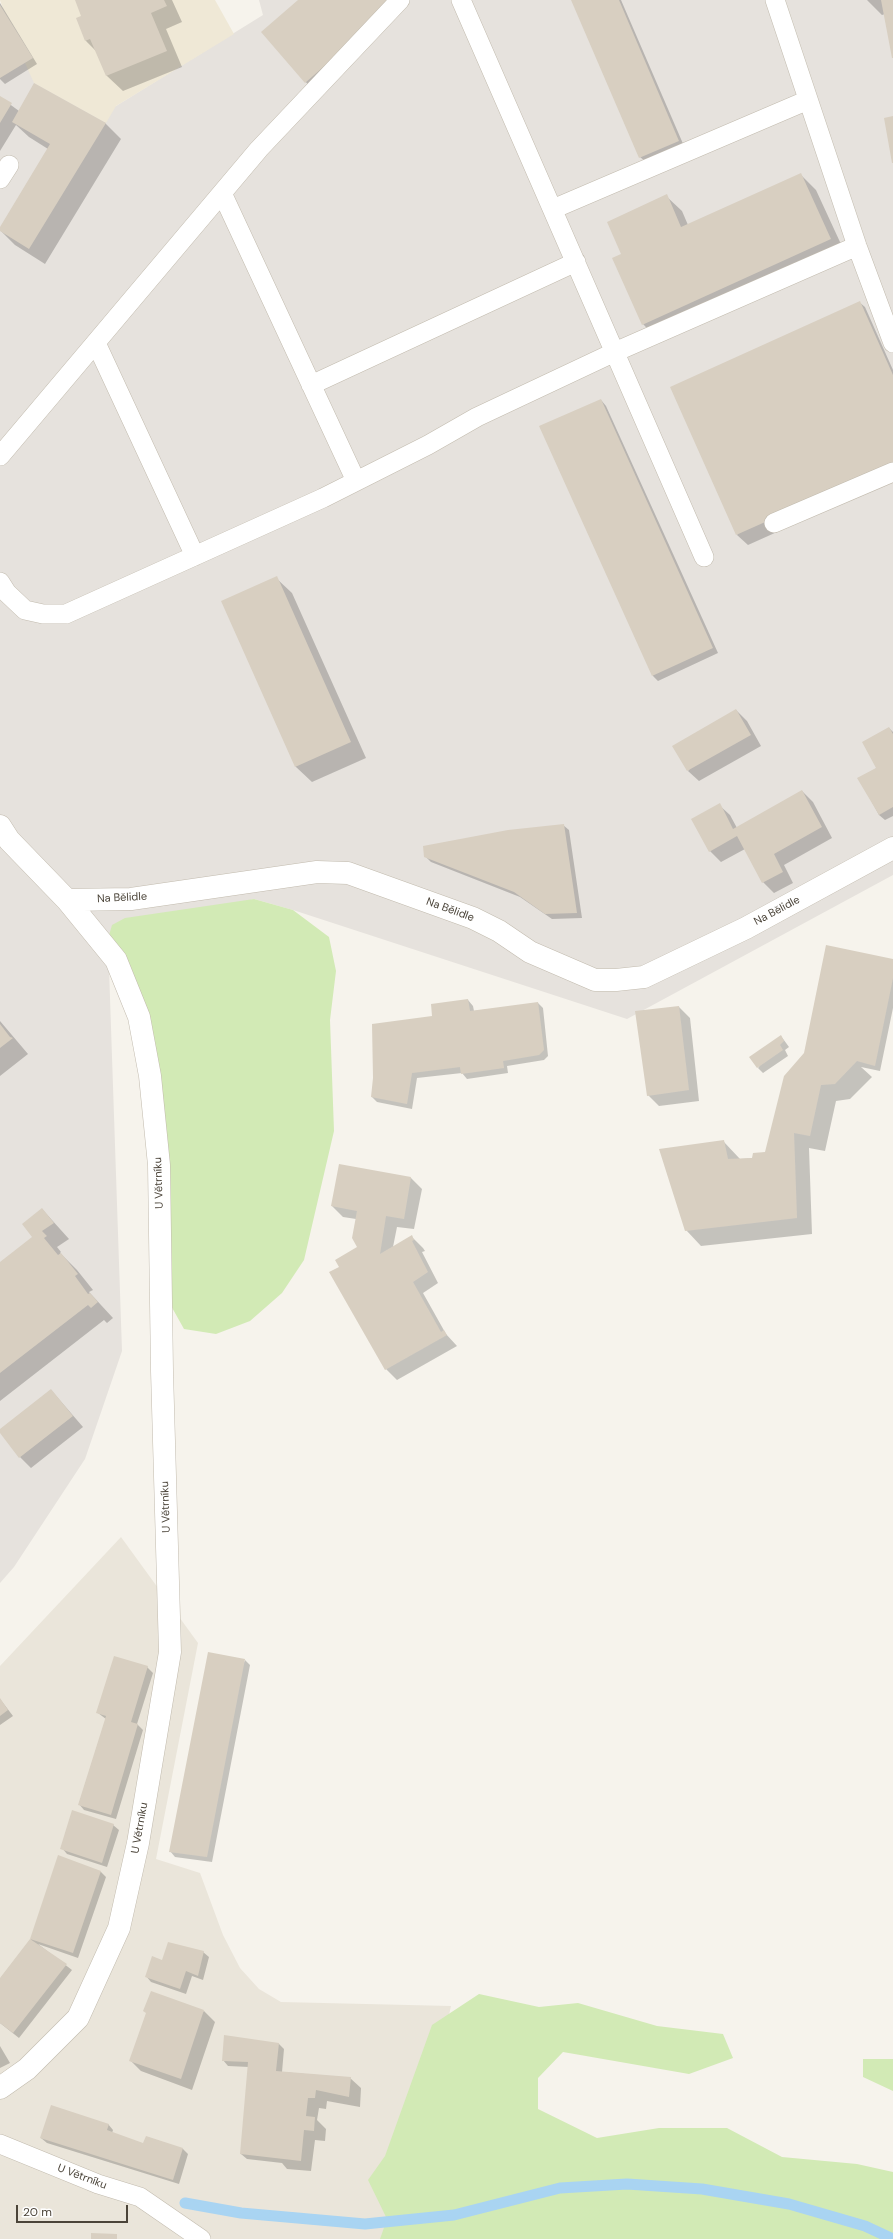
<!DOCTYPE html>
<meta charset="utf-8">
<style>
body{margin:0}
#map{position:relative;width:893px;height:2239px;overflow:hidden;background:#f6f3ec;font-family:"DM Sans",sans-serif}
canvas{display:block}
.scale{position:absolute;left:16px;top:2205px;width:112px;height:18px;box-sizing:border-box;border:2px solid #4b4439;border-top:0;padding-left:5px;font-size:12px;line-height:14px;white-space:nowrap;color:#4b4439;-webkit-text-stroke:3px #fff;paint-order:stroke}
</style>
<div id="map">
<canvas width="893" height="2239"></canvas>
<div class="scale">20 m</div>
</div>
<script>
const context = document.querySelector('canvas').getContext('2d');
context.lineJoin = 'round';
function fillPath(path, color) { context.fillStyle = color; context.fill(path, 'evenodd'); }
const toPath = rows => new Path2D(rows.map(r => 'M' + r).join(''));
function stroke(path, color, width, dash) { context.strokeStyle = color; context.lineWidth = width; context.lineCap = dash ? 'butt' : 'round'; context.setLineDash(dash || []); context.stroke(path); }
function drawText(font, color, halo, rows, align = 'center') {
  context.font = font + ' "DM Sans",sans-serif'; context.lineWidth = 4; context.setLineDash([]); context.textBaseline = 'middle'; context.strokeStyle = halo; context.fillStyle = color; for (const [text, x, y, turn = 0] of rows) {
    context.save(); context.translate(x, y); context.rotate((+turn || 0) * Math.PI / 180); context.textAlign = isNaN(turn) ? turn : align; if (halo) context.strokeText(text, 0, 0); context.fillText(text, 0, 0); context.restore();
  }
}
fillPath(toPath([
 [121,1537,198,1643,156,1859,200,1873,223,1935,240,1968,259,1989,281,2002,451,2006,398,2239,0,2239,0,1666]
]), '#eae5da');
fillPath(toPath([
 [259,0,893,0,893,875,627,1019,293,910,254,899,108,939,122,1351,85,1459,14,1567,0,1583,0,3,33,58,116,106,263,15]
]), '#e6e2dd');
fillPath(toPath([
 [0,0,215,0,234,34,116,106,106,123,34,83,25,63,33,58,3,9]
]), '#efe8d6');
fillPath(toPath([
 [254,899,293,910,329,937,336,971,330,1020,334,1131,304,1260,282,1293,250,1321,216,1334,184,1329,170,1304,152,1076,108,939,112,925,125,918],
 [479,1994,539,2007,578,2003,657,2026,723,2034,733,2058,689,2074,563,2052,538,2078,538,2109,597,2138,659,2128,727,2128,782,2157,857,2164,893,2172,893,2239,380,2239,387,2219,368,2180,385,2156,432,2025],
 [863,2059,893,2059,893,2091,863,2077]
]), '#d2eab5');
fillPath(toPath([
 [76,0,172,0,182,22,166,29,182,67,123,91,107,76,97,52,86,41,83,16],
 [299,0,389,0,311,88,263,32],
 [572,0,621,0,684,146,646,162,640,157],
 [867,0,893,0,893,57,885,14,882,15],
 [0,3,37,64,5,84,0,79],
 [0,97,19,111,105,123,121,139,45,264,15,245,0,230,48,149,29,137,16,125,0,151],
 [801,175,816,190,846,255,658,340,643,324,666,196,682,211,688,225],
 [859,302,865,307,893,370,893,480,748,545,737,535],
 [601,400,606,406,718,653,658,681,653,676],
 [276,578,292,593,366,758,312,782,296,767,223,601],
 [736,710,747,721,761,746,699,781,688,771],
 [889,728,893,732,893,816,885,820,879,815,859,778,877,768],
 [802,791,813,802,832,838,784,865,793,883,774,893,763,882,745,849,721,862,710,851,719,805,730,815,737,828],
 [563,825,569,830,582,918,552,919,520,897,431,862,425,856],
 [893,960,893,1008,880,1071,861,1067,872,1077,850,1099,836,1101,825,1151,809,1148,812,1234,701,1246,686,1230,724,1142,740,1159,753,1158,766,1153],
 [468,1000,473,1006,474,1011,538,1003,543,1008,548,1056,544,1060,507,1066,508,1073,467,1079,462,1073,417,1078,412,1109,377,1102,372,1097,433,1017],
 [679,1007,690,1018,699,1101,659,1106,648,1095],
 [0,1021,28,1054,0,1076],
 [781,1036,789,1047,785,1050,788,1056,763,1073,758,1068],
 [340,1165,411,1178,422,1189,414,1229,397,1227,393,1247,412,1237,423,1248,425,1251,422,1252,438,1283,423,1293,446,1334,457,1346,397,1380,386,1369,340,1267,358,1247,356,1219,343,1217,332,1206],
 [42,1209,69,1239,57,1247,61,1252,60,1253,77,1270,93,1290,89,1292,113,1318,107,1323,104,1320,0,1401,0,1263,33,1238],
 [51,1390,83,1427,31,1468,20,1457,0,1430],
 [245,1660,250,1665,212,1862,175,1857,170,1851],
 [147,1667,153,1673,137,1724,143,1730,116,1819,84,1810,79,1804,106,1719,98,1713],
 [0,1699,13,1716,0,1725],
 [113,1825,119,1830,107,1867,67,1854,62,1848],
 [59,1857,101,1872,106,1877,78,1958,38,1944,72,1970,19,2038,0,2023,0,1979,31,1939],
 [203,1952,209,1957,203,1980,192,1976,186,1994,151,1982,146,1976],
 [204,2011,215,2022,192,2090,141,2071,130,2060],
 [279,2044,284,2049,282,2072,350,2078,361,2088,360,2107,327,2101,326,2109,319,2108,317,2120,326,2129,325,2141,315,2140,311,2171,287,2169,282,2163,247,2159,241,2154,249,2067,228,2066,223,2060],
 [0,2046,10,2063,0,2068],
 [108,2124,113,2130,112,2133,144,2144,147,2137,183,2149,188,2154,179,2184,47,2143,41,2138]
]), '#0003');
stroke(toPath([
 [185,2203,241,2213,365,2224,454,2215,560,2188,627,2184,702,2189,789,2204,865,2226,893,2239]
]), '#a9d4f2', 11);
fillPath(toPath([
 [75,0,164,0,167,6,151,13,167,51,106,76,90,39,85,41,76,18,81,16],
 [298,0,390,0,394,5,305,83,261,32],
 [571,0,619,0,679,141,639,158],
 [881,0,893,0,893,58,892,58],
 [0,5,33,58,0,78],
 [34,83,106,123,29,249,0,231,0,227,50,144,12,122],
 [0,96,12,103,0,123],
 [893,116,893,163,892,163,884,118],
 [801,173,831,239,642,325,612,258,621,254,607,222,667,194,681,227],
 [860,301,893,375,893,465,736,535,670,387],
 [601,399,713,648,652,676,539,426],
 [277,576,351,742,295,767,221,601],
 [736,709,751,735,687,771,672,746],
 [889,727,893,734,893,807,879,815,857,778,876,768,862,742],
 [802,790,822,827,774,854,783,872,762,883,737,836,709,852,691,819,720,803,733,829],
 [564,824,577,913,545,914,514,892,424,857,423,846,508,830],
 [826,945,893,959,893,978,875,1066,857,1061,835,1084,821,1085,810,1136,794,1133,797,1218,685,1231,659,1149,724,1140,728,1159,752,1158,753,1153,765,1152,784,1076,804,1053],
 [468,999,470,1011,538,1002,544,1050,539,1055,503,1061,504,1068,461,1074,460,1067,412,1073,407,1104,371,1097,373,1078,372,1024,432,1016,431,1004],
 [679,1006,689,1090,647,1096,635,1011],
 [0,1024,10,1037,13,1038,0,1048],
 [781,1035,784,1041,780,1045,783,1050,757,1068,749,1057],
 [339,1164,411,1177,404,1219,386,1216,380,1254,412,1235,414,1240,412,1241,428,1272,413,1282,441,1332,444,1330,447,1335,385,1370,329,1272,339,1267,335,1260,357,1247,352,1238,357,1211,331,1206],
 [42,1208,54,1223,42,1231,47,1236,44,1238,58,1255,61,1253,78,1274,75,1276,88,1294,90,1293,98,1302,91,1308,88,1305,0,1373,0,1262,32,1237,22,1224],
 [51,1389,73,1416,19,1458,0,1433,0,1429],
 [208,1652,245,1659,207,1857,169,1852],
 [114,1656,148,1666,131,1722,138,1724,111,1815,78,1805,106,1716,96,1713],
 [0,1698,8,1710,0,1716],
 [72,1810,114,1824,102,1863,60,1849],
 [58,1855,101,1871,73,1953,30,1939,67,1964,13,2033,0,2023,0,1978,30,1939],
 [168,1942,204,1951,198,1976,186,1971,180,1989,145,1977,152,1956,162,1960],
 [151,1991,204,2010,181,2079,129,2061,146,2013,143,2011],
 [224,2035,279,2043,276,2071,351,2077,349,2097,316,2090,315,2098,308,2098,306,2116,315,2117,314,2131,304,2130,301,2161,240,2154,248,2062,222,2061],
 [51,2105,109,2124,107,2130,143,2143,146,2136,183,2148,173,2180,40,2138],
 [91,2233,117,2234,117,2239,91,2239]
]), '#d8cfc1');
const lane = toPath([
 [461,0,704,557],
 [775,0,857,246,893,343],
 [0,179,9,165],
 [222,193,356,481],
 [553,209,808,100],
 [96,343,195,556],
 [311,385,576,262],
 [0,456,259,149,400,0],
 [774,523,893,472],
 [0,582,7,593,25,610,43,614,66,614,323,498,428,445,477,417,615,352,857,246],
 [0,2144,98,2184,140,2197,201,2239]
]);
const street = toPath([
 [0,826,9,840,67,900,116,960,139,1017,150,1076,159,1165,162,1371,170,1652,138,1843,119,1928,78,2018,27,2069,0,2088],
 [67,900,131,899,317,872,348,873,473,918,499,931,530,952,595,980,616,980,644,977,746,928,893,848]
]);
stroke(lane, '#c2bbae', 20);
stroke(street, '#c2bbae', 23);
stroke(lane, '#fff', 19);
stroke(street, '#fff', 22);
drawText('11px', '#4b4439', '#fff', [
 ["Na Bělidle",122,898,-3],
 ["Na Bělidle",450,910,20],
 ["Na Bělidle",777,911,-28],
 ["U Větrníku",159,1183,-92],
 ["U Větrníku",166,1507,-92],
 ["U Větrníku",140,1828,-80],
 ["U Větrníku",82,2177,21]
]);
</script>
